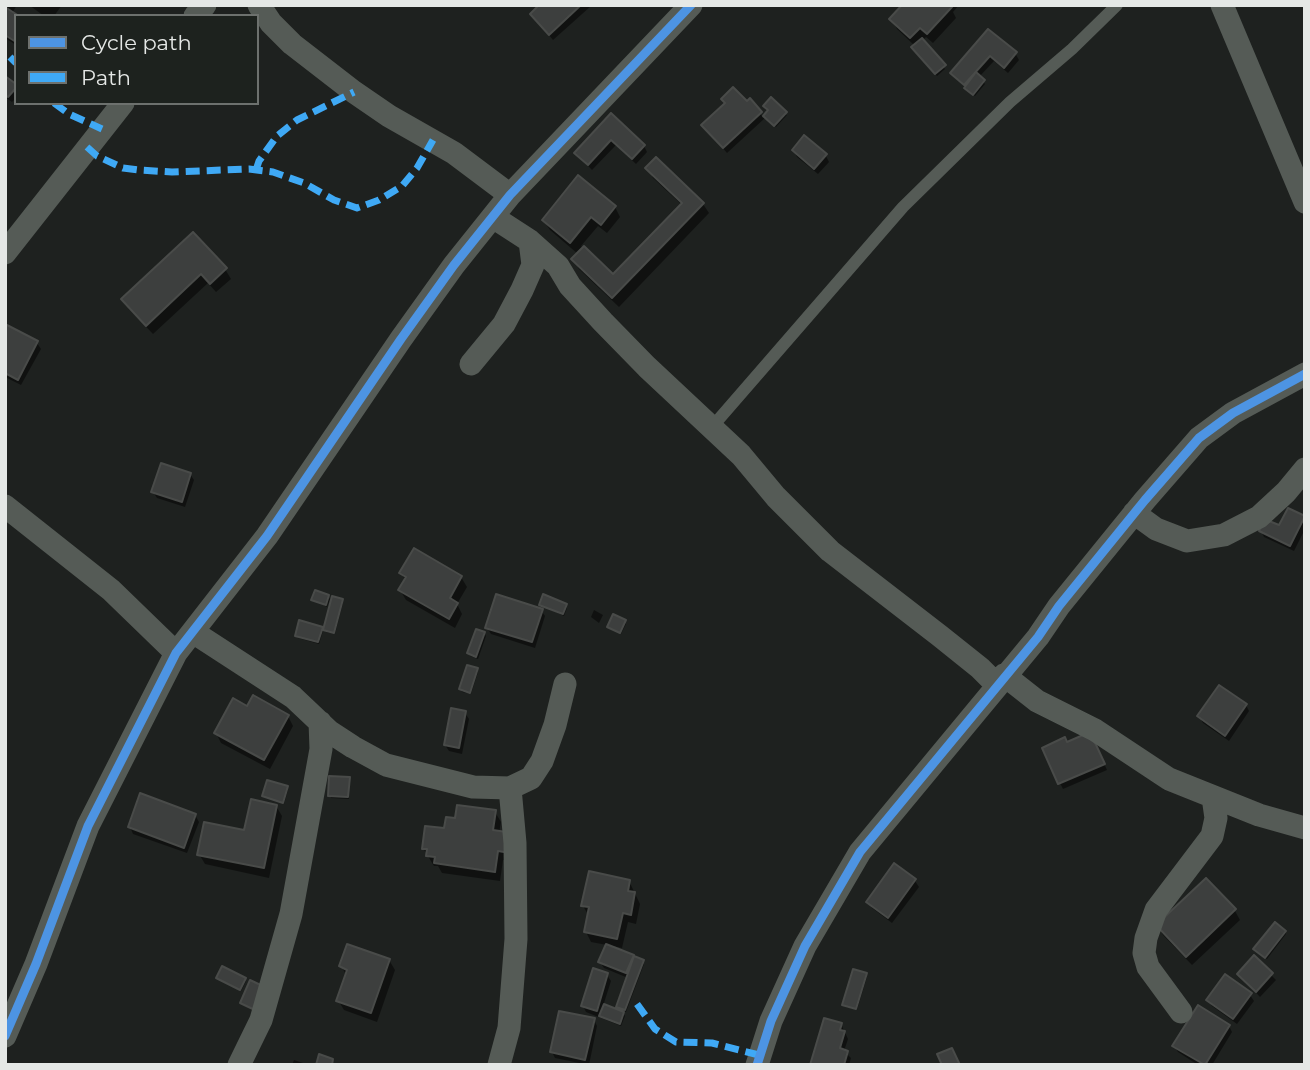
<!DOCTYPE html>
<style>
body{margin:0}
#map{position:relative;width:1310px;height:1070px;overflow:hidden;background:#1e211f;font-family:Montserrat,sans-serif}
canvas{display:block}
.frame{position:absolute;inset:0;border:7px solid #e5e8e6;pointer-events:none}
.legend{position:absolute;left:14px;top:14px;width:245px;height:91px;box-sizing:border-box;background:#1d221e;border:2px solid #6d716e;margin:0;padding:9px 12px;list-style:none;font-size:21px;color:#e5e8e6}
.legend li{display:flex;align-items:center;gap:14px;height:35px}
.legend b{width:35px;border:2px solid #6d716e}
</style>
<div id="map">
<canvas width="1310" height="1070"></canvas>
<div class="frame"></div>
<ul class="legend">
<li><b style="height:9px;background:#4d94e3"></b>Cycle path</li>
<li><b style="height:9px;background:#3fa9f5"></b>Path</li>
</ul>
</div>
<script>
const context = document.querySelector('canvas').getContext('2d');
context.lineJoin = 'round';
function fillPath(path, color) { context.fillStyle = color; context.fill(path, 'evenodd'); }
const toPath = rows => new Path2D(rows.map(r => 'M' + r).join(''));
function stroke(path, color, width, dash) { context.strokeStyle = color; context.lineWidth = width; context.lineCap = dash ? 'butt' : 'round'; context.setLineDash(dash || []); context.stroke(path); }
fillPath(toPath([
 [5,5,17,5,12,13,16,16,16,45,5,38],
 [29,5,62,5,54,16,44,16],
 [542,5,591,5,591,6,553,40,532,14],
 [905,5,959,5,953,12,956,18,933,43,926,37,922,41,945,69,937,76,915,50,915,46,897,29,892,19],
 [989,31,1015,53,1019,60,1008,73,994,61,979,77,985,84,975,96,956,79,952,73],
 [5,78,16,86,16,98,12,102,5,97],
 [765,106,787,115,776,127,765,118,727,153,703,125,760,113,763,118,769,111],
 [611,115,644,146,647,152,636,164,616,145,592,170,576,153],
 [805,138,826,156,829,162,818,174,797,157,794,151],
 [648,168,703,204,709,213,619,307,579,269,573,259,578,254,550,230,544,221,615,207,620,217,607,233,598,226,581,246,613,276,682,205,653,178],
 [193,234,225,269,231,279,216,292,208,283,153,334,129,309,123,299],
 [5,326,37,343,41,349,21,385,5,377],
 [190,474,194,480,185,507,157,498,153,492],
 [1304,518,1305,529,1294,551,1264,537,1261,531,1280,528],
 [401,573,461,577,467,587,457,604,462,614,455,628,406,600,400,590,406,581],
 [328,597,330,599,327,607,313,599],
 [341,600,343,603,335,634,326,632,325,629],
 [541,605,566,605,567,608,564,616],
 [541,610,545,616,535,648,491,634,487,628],
 [594,610,603,615,599,623,591,617],
 [625,621,626,624,621,634,609,626],
 [322,629,323,631,319,644,298,638,297,636],
 [484,633,486,636,478,659,470,656,469,653],
 [476,669,478,672,471,694,462,692,461,689],
 [1246,705,1249,711,1229,741,1203,723,1199,716],
 [248,708,288,716,293,726,270,769,221,743,216,733],
 [465,713,469,719,462,754,449,751,445,745],
 [1093,740,1107,770,1063,789,1060,783,1067,744],
 [349,779,349,799,331,798,330,796],
 [287,788,288,790,284,804,264,796],
 [276,806,282,816,269,878,205,864,199,854,246,833],
 [495,812,501,822,499,833,515,862,503,860,500,881,442,873,438,866,434,866,423,848,457,820],
 [195,815,199,822,187,853,133,834,130,827],
 [895,866,915,881,919,887,892,923,872,908,868,902],
 [1206,880,1235,911,1240,920,1192,965,1163,935,1158,925],
 [629,881,640,904,636,924,628,922,622,948,612,946,612,948,644,964,626,1012,621,1010,625,1016,621,1026,586,1012,583,1006,607,975,611,981,603,1006,621,1012,617,1006,628,978,604,968,600,962,607,945,591,942,586,932,589,916,583,906],
 [1285,932,1286,934,1267,959,1257,952],
 [1254,958,1276,980,1260,997,1239,974],
 [389,960,395,970,377,1022,344,1010,338,1000,347,976,341,966],
 [866,975,867,977,857,1010,846,1007,844,1004],
 [218,978,245,979,246,981,241,991],
 [1250,995,1254,1001,1237,1024,1212,1006,1208,1000],
 [594,1020,597,1026,589,1065,555,1058,552,1052],
 [841,1024,848,1039,844,1051,851,1058,849,1065,812,1065],
 [1229,1026,1232,1032,1212,1065,1198,1065,1178,1052,1174,1046],
 [294,1060,306,1064,306,1065,292,1065]
]), '#0007');
const building = toPath([
 [539,5,581,5,549,35,530,14,539,5],
 [902,5,950,5,952,7,927,34,920,28,910,38,889,19,902,5],
 [5,7,19,16,16,16,16,42,5,35,5,7],
 [988,29,1017,52,1004,68,990,56,964,85,950,73,988,29],
 [922,38,946,65,935,74,911,47,922,38],
 [976,72,985,80,973,95,964,88,976,72],
 [5,76,16,84,16,88,8,97,5,95,5,76],
 [733,87,747,101,750,98,762,112,723,148,701,125,725,103,721,99,733,87],
 [771,97,787,112,774,126,763,116,768,110,763,106,771,97],
 [611,113,645,145,632,159,611,140,588,165,574,153,611,113],
 [804,135,827,154,814,169,792,150,804,135],
 [656,157,704,203,612,298,571,259,584,246,613,274,682,203,645,168,656,157],
 [578,175,616,206,601,225,591,217,570,243,542,220,578,175],
 [193,232,227,268,210,284,201,274,146,326,121,299,193,232],
 [5,324,38,341,18,380,5,373,5,324],
 [161,463,191,473,182,502,151,492,161,463],
 [1288,508,1305,516,1290,546,1259,531,1264,519,1279,525,1288,508],
 [414,548,462,576,450,598,458,603,449,619,398,590,406,577,399,573,414,548],
 [315,590,329,595,326,605,311,600,315,590],
 [496,594,543,609,532,642,485,628,496,594],
 [543,594,567,604,563,614,539,605,543,594],
 [332,596,343,599,334,633,323,630,332,596],
 [613,614,626,620,620,633,607,627,613,614],
 [299,620,323,627,318,642,295,636,299,620],
 [476,629,485,632,476,657,467,653,476,629],
 [467,665,478,668,470,693,459,689,467,665],
 [1219,685,1247,704,1225,736,1197,716,1219,685],
 [253,695,289,715,264,760,214,733,233,698,247,706,253,695],
 [451,708,466,711,459,748,444,745,451,708],
 [1090,732,1105,764,1058,784,1042,748,1065,737,1067,742,1090,732],
 [329,776,350,777,348,797,328,796,329,776],
 [267,780,288,786,283,803,262,796,267,780],
 [140,793,196,814,184,848,128,827,140,793],
 [251,799,277,805,264,868,197,855,204,822,244,830,251,799],
 [457,805,496,810,493,830,513,833,510,853,498,851,495,872,434,863,435,857,426,856,427,849,422,849,425,826,444,828,446,817,455,818,457,805],
 [894,863,916,879,888,918,866,902,894,863],
 [589,871,630,880,628,891,635,892,631,915,623,913,617,939,584,932,589,907,581,906,589,871],
 [1206,878,1236,909,1186,957,1156,925,1206,878],
 [1275,922,1286,931,1265,958,1253,949,1275,922],
 [347,944,390,959,371,1013,336,1001,347,970,339,966,347,944],
 [606,944,634,955,626,973,598,962,606,944],
 [1254,955,1273,973,1256,992,1237,974,1254,955],
 [634,956,644,960,625,1010,616,1007,634,956],
 [222,966,246,978,240,990,216,978,222,966],
 [593,968,608,973,597,1011,581,1006,593,968],
 [853,969,867,973,856,1009,842,1005,853,969],
 [1225,974,1252,993,1233,1019,1206,1000,1225,974],
 [250,980,267,988,257,1011,240,1003,250,980],
 [604,1004,624,1012,620,1024,599,1016,604,1004],
 [1198,1005,1230,1025,1205,1065,1172,1046,1198,1005],
 [559,1011,595,1018,585,1060,550,1052,559,1011],
 [824,1018,842,1023,840,1030,845,1031,840,1048,848,1051,844,1065,810,1065,824,1018],
 [952,1048,960,1065,942,1065,937,1054,952,1048],
 [319,1054,333,1059,332,1065,316,1065,319,1054]
]);
fillPath(building, '#3d3f3e');
stroke(building, '#494b49', 2);
stroke(toPath([
 [712,427,903,207,1010,102,1072,49,1117,5]
]), '#555b56', 12);
stroke(toPath([
 [259,5,271,23,292,44,354,92,389,116,454,153,510,195],
 [1222,5,1305,202],
 [195,16,205,5],
 [493,217,530,241,558,266,570,286,603,322,647,367,741,455,776,497,830,551,940,636,980,668,997,685],
 [5,253,123,103],
 [471,364,504,324,522,290,533,265,530,241],
 [5,506,111,590,176,653],
 [1134,513,1156,529,1187,541,1224,535,1259,517,1286,492,1305,469],
 [193,632,293,697,330,732,353,747,386,765,473,787,510,788,531,778,542,761,555,725,565,684],
 [1004,675,1037,701,1095,730,1169,779,1259,815,1305,828],
 [1181,1012,1148,967,1144,953,1146,938,1156,910,1212,836,1216,818,1213,797],
 [5,1036,36,964,88,826,176,653,267,536,401,339,454,265,510,195,691,5],
 [239,1065,261,1020,291,914,321,749,320,722],
 [499,1065,509,1028,516,939,515,843,510,788],
 [757,1065,771,1021,805,946,860,852,1038,637,1059,606,1145,500,1199,438,1233,413,1305,374]
]), '#555b56', 23);
stroke(toPath([
 [10,57,16,63],
 [54,103,69,114,102,129],
 [87,147,97,156,123,168,138,170,172,172,249,169,273,172,304,183,334,200,357,208,379,200,402,186,417,168,433,140],
 [256,170,259,161,277,136,297,120,354,92],
 [637,1004,655,1029,676,1042,712,1043,759,1055]
]), '#3fa9f5', 7, [14, 7]);
stroke(toPath([
 [5,1036,36,964,88,826,176,653,267,536,401,339,454,265,510,195,691,5],
 [757,1065,771,1021,805,946,860,852,1038,637,1059,606,1145,500,1199,438,1233,413,1305,374]
]), '#4d94e3', 9);
</script>
